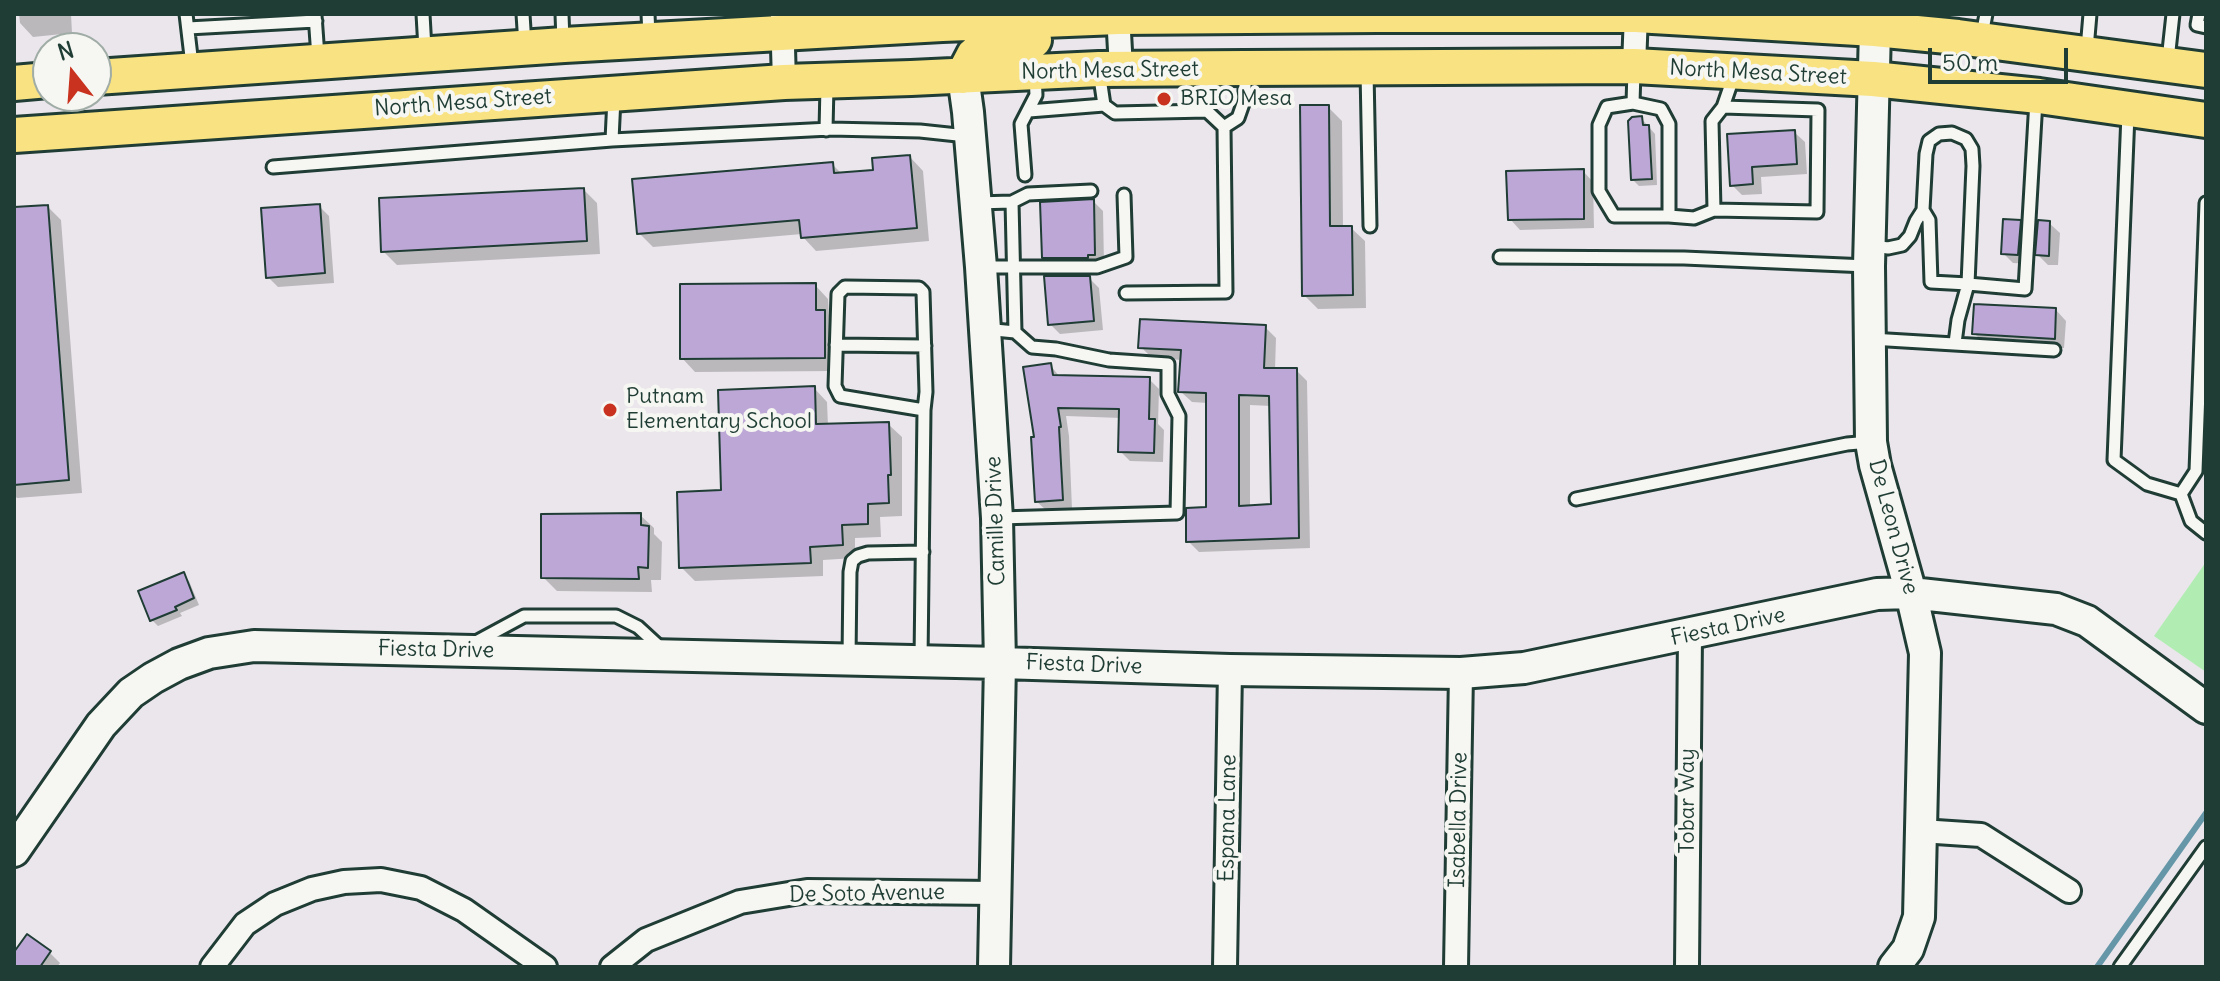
<!DOCTYPE html>
<style>
body{margin:0}
#map{position:relative;width:2220px;height:981px;overflow:hidden;background:#eae6ec;font-family:Delius,sans-serif}
canvas{display:block}
.frame{position:absolute;inset:0;border:16px solid #1f3d34;pointer-events:none}
.north{position:absolute;left:32px;top:32px;width:80px;height:80px;box-sizing:border-box;background:#f6f6f2;border:2px solid #a0aca6;border-radius:50%;rotate:343deg;font-size:22px;font-weight:700;line-height:32px;text-align:center;color:#1f3d34}
.north::after{content:'';display:block;margin:auto;width:28px;height:36px;background:#c8321e;clip-path:polygon(50% 0,100% 100%,50% 72%,0 100%)}
.scale{position:absolute;left:1928px;top:48px;width:140px;height:36px;box-sizing:border-box;border:4px solid #1f3d34;border-top:0;padding-left:10px;font-size:24px;line-height:28px;white-space:nowrap;color:#1f3d34;-webkit-text-stroke:6px #f6f6f2;paint-order:stroke}
</style>
<div id="map">
<canvas width="2220" height="981"></canvas>
<div class="frame"></div>
<div class="north">N</div>
<div class="scale">50 m</div>
</div>
<script>
const context = document.querySelector('canvas').getContext('2d');
context.lineJoin = 'round';
function fillPath(path, color) { context.fillStyle = color; context.fill(path, 'evenodd'); }
const toPath = rows => new Path2D(rows.map(r => 'M' + r).join(''));
function stroke(path, color, width, dash) { context.strokeStyle = color; context.lineWidth = width; context.lineCap = dash ? 'butt' : 'round'; context.setLineDash(dash || []); context.stroke(path); }
function drawText(font, color, halo, rows, align = 'center') {
  context.font = font + ' Delius,sans-serif'; context.lineWidth = 8; context.setLineDash([]); context.textBaseline = 'middle'; context.strokeStyle = halo; context.fillStyle = color; for (const [text, x, y, turn = 0] of rows) {
    context.save(); context.translate(x, y); context.rotate((+turn || 0) * Math.PI / 180); context.textAlign = isNaN(turn) ? turn : align; if (halo) context.strokeText(text, 0, 0); context.fillText(text, 0, 0); context.restore();
  }
}
fillPath(toPath([
 [2206,562,2206,672,2154,636]
]), '#b1edb3');
fillPath(toPath([
 [19,14,71,14,72,33,33,37,20,23],
 [1328,107,1342,121,1343,228,1351,228,1365,241,1366,308,1318,309,1304,295],
 [1641,118,1655,134,1657,185,1639,186,1633,180],
 [1794,132,1805,142,1807,174,1761,177,1762,194,1742,195,1732,185,1729,136],
 [910,157,923,171,929,241,816,251,803,237,802,234,653,247,639,233,832,164,842,174,875,171],
 [1583,171,1593,182,1594,228,1520,230,1510,219],
 [584,190,597,203,600,254,397,265,383,251],
 [1093,201,1103,211,1104,265,1055,268,1044,258],
 [319,206,329,216,334,283,278,287,268,277],
 [48,207,61,220,82,493,17,498,14,495,14,209],
 [2020,222,2030,232,2028,264,2013,263,2003,253],
 [2049,223,2060,233,2058,265,2048,265,2038,255],
 [1089,278,1099,288,1103,330,1060,334,1050,324],
 [815,285,828,299,829,316,838,326,838,371,695,372,682,358],
 [2056,310,2066,321,2064,348,1985,344,1974,333],
 [1265,327,1276,338,1275,370,1296,370,1307,381,1310,548,1199,552,1188,541,1208,509,1208,403,1192,402,1180,391,1182,360,1152,358,1141,347],
 [1250,405,1271,406,1273,506,1250,507],
 [1050,365,1060,377,1149,379,1159,389,1158,424,1164,430,1163,462,1130,461,1120,451,1121,418,1066,416,1069,436,1072,509,1046,510,1036,501,1036,438],
 [814,388,827,402,828,426,888,424,902,437,902,516,880,517,881,537,855,538,855,558,823,560,823,576,695,581,681,567,723,492],
 [640,515,654,528,654,534,662,542,661,580,651,580,652,592,557,591,543,577],
 [183,575,189,581,199,605,180,613,182,616,158,626,152,620],
 [50,953,60,963,57,967,14,967,14,956]
]), '#0003');
stroke(toPath([
 [2097,967,2206,813]
]), '#6697a8', 6);
const building = toPath([
 [1300,105,1329,105,1330,226,1352,226,1353,295,1302,296,1300,105],
 [1642,116,1643,125,1649,125,1652,179,1631,180,1628,121,1632,117,1642,116],
 [1795,130,1797,164,1752,167,1753,184,1730,186,1727,134,1795,130],
 [910,155,917,228,801,238,799,220,637,234,632,179,833,162,834,173,873,170,872,158,910,155],
 [1584,169,1584,219,1508,220,1506,171,1584,169],
 [584,188,587,241,381,252,379,198,584,188],
 [1094,199,1095,255,1088,255,1088,258,1042,258,1040,202,1094,199],
 [320,204,325,273,266,278,261,208,320,204],
 [48,205,69,480,14,485,14,207,48,205],
 [2003,219,2021,220,2018,255,2001,254,2003,219],
 [2038,220,2050,221,2049,256,2035,255,2038,220],
 [1044,276,1090,276,1094,321,1048,325,1044,276],
 [816,283,816,310,825,310,825,358,680,359,680,284,816,283],
 [1974,304,2056,308,2055,339,1972,334,1974,304],
 [1140,319,1266,325,1264,368,1297,368,1299,538,1186,542,1186,508,1206,507,1206,393,1178,392,1181,350,1138,348,1140,319],
 [1239,395,1269,396,1271,504,1239,506,1239,395],
 [1051,363,1053,375,1150,377,1149,419,1155,419,1154,453,1118,452,1119,409,1058,408,1061,427,1059,427,1063,500,1035,502,1031,437,1034,437,1023,367,1051,363],
 [815,386,816,424,889,422,891,475,888,475,889,503,868,504,868,524,842,525,843,545,810,547,811,563,679,568,677,492,721,490,718,390,815,386],
 [641,513,641,525,649,526,648,568,638,567,639,579,541,578,541,514,641,513],
 [184,572,194,598,175,607,177,610,150,621,138,591,184,572],
 [27,934,51,951,40,967,14,967,14,952,27,934]
]);
fillPath(building, '#bca7d6');
stroke(building, '#1f3d34', 2);
const lane = toPath([
 [186,14,192,65],
 [423,14,425,49],
 [523,14,525,45],
 [562,14,563,41],
 [648,14,649,35],
 [2199,14,2197,25,2206,27],
 [315,15,318,57],
 [188,28,316,21],
 [1982,35,1986,14],
 [2087,49,2090,14],
 [2168,60,2173,14],
 [1099,71,1104,105,1115,113,1207,111],
 [1206,71,1207,111,1224,127,1238,118,1245,98,1245,72],
 [1367,71,1370,226],
 [1633,103,1661,109,1669,124,1669,216,1614,216,1599,191,1599,125,1607,107,1633,103],
 [1633,103,1634,71],
 [1029,111,1104,105],
 [2128,114,2114,460,2147,484,2181,494,2196,471,2206,203],
 [826,130,827,86],
 [612,140,830,129,920,131,967,136],
 [273,167,612,140,614,98],
 [1025,175,1021,124,1036,95,1035,75],
 [1012,202,1015,332],
 [976,203,1012,202,1028,194,1091,191],
 [1714,210,1712,121,1723,107],
 [1923,210,1929,220,1931,282,1968,284,1958,320,1955,343],
 [1669,216,1694,218,1714,210,1817,212,1818,110,1723,107,1734,75],
 [1873,246,1888,248,1902,245,1910,236,1916,221,1923,210,1926,154,1929,141,1939,134,1952,133,1966,139,1972,149,1973,166,1968,284,2025,289,2036,100],
 [1500,257,1684,258,1867,266],
 [982,267,1097,267,1126,257,1124,195],
 [1126,293,1226,292,1224,127],
 [985,329,1015,332,1032,347,1056,349,1109,360,1168,364,1168,394,1179,416,1177,513,999,518],
 [1871,339,2054,350],
 [836,345,925,346],
 [2181,494,2191,521,2206,533],
 [1576,499,1847,444,1870,442],
 [474,643,524,616,616,616,638,627,663,650],
 [849,659,850,572,852,561,858,556,868,553,923,552],
 [921,660,924,410,926,392,923,292,919,288,845,287,838,294,835,386,840,396,924,410],
 [2120,967,2206,847]
]);
const street = toPath([
 [782,14,784,82],
 [1118,14,1121,69],
 [1634,66,1636,14],
 [1921,831,1981,835,2069,891],
 [212,967,245,924,275,904,312,889,344,882,381,880,421,888,464,910,545,967],
 [612,967,646,940,740,902,807,891,995,893],
 [1225,967,1230,670],
 [1456,967,1461,673],
 [1687,967,1690,635]
]);
const secondary = toPath([
 [1875,29,1869,266,1871,442,1875,465,1911,593,1925,653,1919,917,1908,949,1894,967],
 [963,76,968,112,981,267,997,518,1000,663,994,967],
 [14,851,101,725,131,693,153,678,179,664,209,653,254,646,1000,663,1230,670,1461,673,1524,668,1877,594,1911,593,2056,609,2087,621,2206,708]
]);
const primary = toPath([
 [963,76,974,55,992,43,1034,40],
 [96,77,564,45,942,24,1118,17,1377,15,1636,15,1875,29,1958,37,2206,70],
 [14,83,48,80],
 [14,135,784,82,911,78,1099,69,1245,68,1634,66,1873,79,2039,96,2206,120]
]);
stroke(lane, '#1f3d34', 17);
stroke(street, '#1f3d34', 28);
stroke(secondary, '#1f3d34', 36);
stroke(primary, '#1f3d34', 40);
stroke(lane, '#f6f6f2', 11);
stroke(street, '#f6f6f2', 22);
stroke(secondary, '#f6f6f2', 30);
stroke(primary, '#f8e281', 34);
for (const [x, y, r, color] of [
 [1164,99,8,"#c8321e"],
 [610,410,8,"#c8321e"]
]) { const dot = new Path2D(); dot.arc(x, y, r, 0, 2 * Math.PI); context.fillStyle = color; context.fill(dot); stroke(dot, '#f6f6f2', 3); }
drawText('22px', '#1f3d34', '#f6f6f2', [
 ["North Mesa Street",1110,71,-1],
 ["North Mesa Street",1758,73,3],
 ["North Mesa Street",463,103,-4],
 ["Camille Drive",996,521,-92],
 ["De Leon Drive",1893,527,75],
 ["Fiesta Drive",1728,627,-12],
 ["Fiesta Drive",436,650,1],
 ["Fiesta Drive",1084,665,2],
 ["Tobar Way",1688,801,-90],
 ["Espana Lane",1228,818,-89],
 ["Isabella Drive",1459,820,-89],
 ["De Soto Avenue",867,894,-1]
]);
drawText('22px', '#1f3d34', '#f6f6f2', [
 ["BRIO Mesa",1180,99],
 ["Putnam",626,397],
 ["Elementary School",626,422]
], 'left');
</script>
